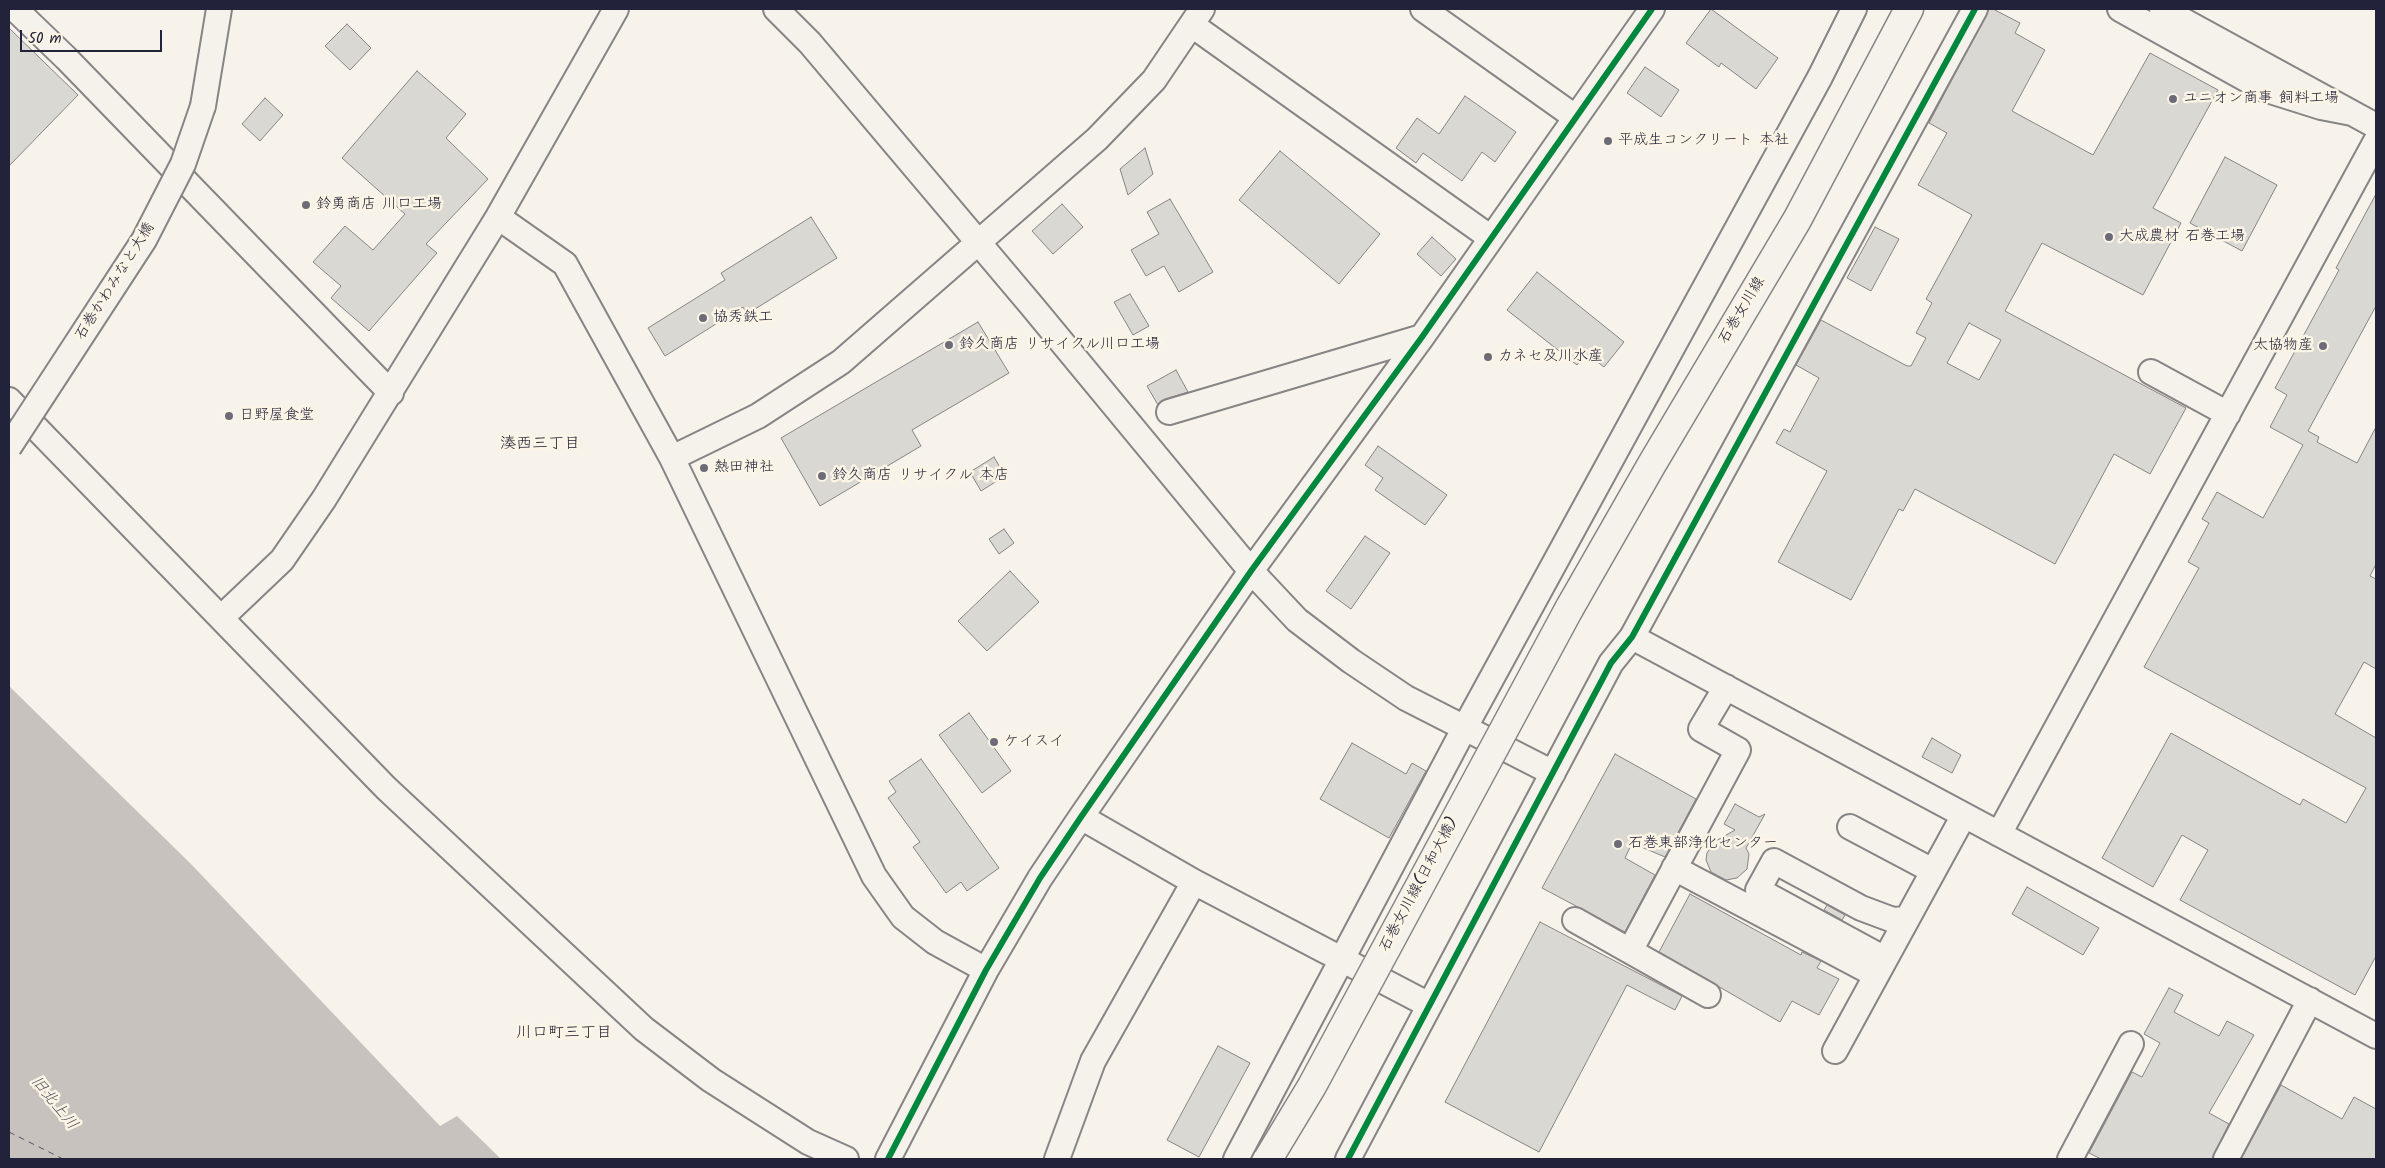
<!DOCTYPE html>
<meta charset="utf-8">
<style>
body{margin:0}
#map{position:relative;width:2385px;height:1168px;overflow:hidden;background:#f7f3ea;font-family:Kalam,sans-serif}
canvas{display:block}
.frame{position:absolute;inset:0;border:10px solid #22223b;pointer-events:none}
.scale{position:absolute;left:20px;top:30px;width:142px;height:22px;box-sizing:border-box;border:2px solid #22223b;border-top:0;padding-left:6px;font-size:15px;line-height:18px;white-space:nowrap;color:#22223b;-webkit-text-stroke:4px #fcf5e5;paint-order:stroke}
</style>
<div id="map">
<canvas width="2385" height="1168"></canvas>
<div class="frame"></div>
<div class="scale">50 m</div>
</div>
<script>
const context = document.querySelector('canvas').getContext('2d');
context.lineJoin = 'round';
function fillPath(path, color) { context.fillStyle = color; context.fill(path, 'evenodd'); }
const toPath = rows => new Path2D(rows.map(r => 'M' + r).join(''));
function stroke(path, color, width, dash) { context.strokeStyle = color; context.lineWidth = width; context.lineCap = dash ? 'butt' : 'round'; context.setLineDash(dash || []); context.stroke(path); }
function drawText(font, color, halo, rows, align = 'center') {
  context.font = font + ' Kalam,"Klee One",sans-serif'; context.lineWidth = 5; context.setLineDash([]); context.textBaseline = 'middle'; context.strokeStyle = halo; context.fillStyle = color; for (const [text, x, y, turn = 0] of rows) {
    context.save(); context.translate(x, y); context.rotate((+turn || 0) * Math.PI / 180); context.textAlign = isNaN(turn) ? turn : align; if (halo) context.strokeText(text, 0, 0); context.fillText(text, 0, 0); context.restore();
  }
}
fillPath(toPath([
 [9,686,191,864,440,1126,457,1116,501,1159,9,1159]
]), '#c7c2be');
stroke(toPath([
 [9,1132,63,1159]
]), '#545362', 1, [6, 5]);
const building = toPath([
 [1711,9,1778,58,1756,89,1721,63,1719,67,1686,43,1711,9],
 [1989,9,1993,9,2020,23,2015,33,2045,50,2012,111,2093,155,2150,53,2218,90,2153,208,2181,223,2143,295,2042,243,2005,311,2186,408,2150,474,2114,454,2055,564,1915,489,1903,511,1899,509,1851,600,1778,562,1827,471,1776,443,1784,429,1790,432,1819,378,1796,365,1821,320,1907,366,1911,366,1926,338,1916,333,1932,303,1926,299,1972,215,1918,185,1947,133,1929,123,1989,9],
 [1969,323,2001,340,1979,380,1947,363,1969,323],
 [347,24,371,48,350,70,325,46,347,24],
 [9,28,78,95,9,166,9,28],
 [1645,67,1679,90,1661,117,1627,93,1645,67],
 [417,71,466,114,446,138,488,179,426,244,437,253,369,331,331,298,341,286,313,262,345,226,373,250,405,214,342,158,417,71],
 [1465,96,1516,132,1495,162,1482,152,1462,181,1423,153,1416,163,1396,148,1417,118,1439,134,1465,96],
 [265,98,283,115,260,141,242,124,265,98],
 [1145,148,1153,174,1128,195,1120,169,1145,148],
 [1280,151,1380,234,1339,284,1239,200,1280,151],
 [2225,157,2277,185,2242,251,2190,223,2225,157],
 [2376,194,2376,306,2308,431,2319,437,2317,442,2357,463,2376,427,2376,564,2370,576,2376,579,2376,669,2364,662,2335,714,2376,738,2376,956,2355,995,2180,900,2208,850,2182,835,2153,887,2102,858,2171,733,2300,805,2303,799,2346,823,2366,788,2144,667,2199,568,2188,562,2209,523,2202,519,2217,492,2263,518,2303,445,2270,427,2287,395,2275,388,2339,270,2336,268,2376,194],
 [1170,199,1213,272,1179,292,1164,266,1146,276,1131,250,1159,234,1147,212,1170,199],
 [1062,204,1083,227,1053,254,1032,231,1062,204],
 [811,217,837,258,747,314,743,307,665,356,648,328,725,280,721,273,811,217],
 [1875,227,1899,239,1871,291,1847,278,1875,227],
 [1432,237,1456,259,1441,276,1417,254,1432,237],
 [1537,272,1624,342,1604,367,1586,353,1577,365,1507,310,1537,272],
 [1130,294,1149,326,1133,335,1114,302,1130,294],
 [978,322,1009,373,912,430,921,446,820,506,781,438,978,322],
 [1176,370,1188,392,1165,399,1158,405,1147,386,1176,370],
 [1378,446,1447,495,1425,525,1375,490,1383,478,1365,465,1378,446],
 [994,457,1005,476,981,491,970,472,994,457],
 [1004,529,1014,543,999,554,989,539,1004,529],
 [1365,536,1390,553,1351,609,1326,591,1365,536],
 [1010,571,1039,602,987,651,958,621,1010,571],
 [969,713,1011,771,982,793,939,735,969,713],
 [1932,738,1961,755,1952,773,1922,757,1932,738],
 [1352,743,1406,774,1412,763,1426,771,1389,838,1320,799,1352,743],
 [1615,754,1696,799,1665,857,1632,843,1625,858,1655,875,1625,932,1542,888,1615,754],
 [921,759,999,868,967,891,961,882,946,893,913,847,920,842,888,798,896,792,889,781,921,759],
 [1735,804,1759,817,1765,814,1746,848,1749,854,1747,869,1737,878,1726,880,1711,872,1706,860,1707,853,1714,842,1735,830,1724,824,1735,804],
 [2027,887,2099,928,2083,955,2012,914,2027,887],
 [1690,894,1801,955,1802,952,1821,961,1817,968,1839,979,1819,1015,1792,1001,1780,1022,1659,952,1690,894],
 [1827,905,1845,915,1842,920,1824,910,1827,905],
 [1540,922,1682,996,1675,1010,1627,985,1539,1152,1445,1102,1540,922],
 [2169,988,2183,995,2174,1012,2219,1036,2227,1021,2254,1035,2209,1113,2229,1124,2212,1159,2101,1159,2089,1153,2132,1072,2142,1077,2160,1043,2144,1034,2169,988],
 [1218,1046,1250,1063,1199,1157,1167,1140,1218,1046],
 [2281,1085,2342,1119,2354,1097,2376,1109,2376,1159,2241,1159,2281,1085]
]);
fillPath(building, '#dad8d2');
stroke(building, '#868485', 1);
const minor = toPath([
 [15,9,66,58,391,393],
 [776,9,810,43,1032,306,1251,571,1297,620,1351,661,1406,698,1553,773],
 [1423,9,1575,117],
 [2120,9,2264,89,2321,107,2352,113],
 [2162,9,2376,126],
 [1192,25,1491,238],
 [203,106,219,9],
 [498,217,565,264,672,458,874,876,903,917,935,942,986,970],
 [2151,372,2228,414],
 [9,400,386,788,644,1029,711,1080,808,1142,846,1159],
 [1169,412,1422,337],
 [672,458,758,416,841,362,1097,139,1154,80,1202,9],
 [221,618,282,560,324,499,498,217,616,9],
 [1632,637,2376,1036],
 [1081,817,1194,882,1429,1005],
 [1850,827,1933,871],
 [1999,834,2376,141],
 [1674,868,1876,975],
 [1575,920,1708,995],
 [1630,951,1738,750,1701,729,1726,687],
 [1885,959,1758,890,1774,861,1861,908,1893,920,1907,919],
 [1835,1051,1964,815],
 [888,1159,986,970,1040,878,1081,817,1251,571,1422,337,1652,9],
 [1057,1159,1093,1061,1194,882],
 [1236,1159,1464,729,1820,77,1854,9],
 [1348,1159,1611,663,1632,637,1975,9],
 [2070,1159,2131,1044],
 [2226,1159,2310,1000]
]);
const major = toPath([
 [1569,609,1652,464,1797,220,1909,9]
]);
stroke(minor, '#868485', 28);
stroke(major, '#868485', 31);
stroke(minor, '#f5f2ec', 24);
stroke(major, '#f5f2ec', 28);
const minorBridge = toPath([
 [9,447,144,240,183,164,203,106]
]);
const majorBridge = toPath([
 [1268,1159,1312,1086,1569,609]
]);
stroke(minorBridge, '#868485', 28, []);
stroke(majorBridge, '#868485', 31, []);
stroke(minorBridge, '#f5f2ec', 24);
stroke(majorBridge, '#f5f2ec', 28);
stroke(toPath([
 [888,1159,986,970,1040,878,1081,817,1251,571,1422,337,1652,9],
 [1348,1159,1611,663,1632,637,1975,9]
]), '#00873e', 6);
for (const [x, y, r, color] of [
 [2173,99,5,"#6d6b78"],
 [1608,141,5,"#6d6b78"],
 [306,205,5,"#6d6b78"],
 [2109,237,5,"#6d6b78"],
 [703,318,5,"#6d6b78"],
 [949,345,5,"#6d6b78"],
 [2323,346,5,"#6d6b78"],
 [1488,357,5,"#6d6b78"],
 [229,416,5,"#6d6b78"],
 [704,468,5,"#6d6b78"],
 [822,476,5,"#6d6b78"],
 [994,742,5,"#6d6b78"],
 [1618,844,5,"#6d6b78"]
]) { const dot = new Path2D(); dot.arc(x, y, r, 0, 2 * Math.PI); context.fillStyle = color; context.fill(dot); stroke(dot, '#fcf5e5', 2); }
drawText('15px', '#22223b', '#fcf5e5', [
 ["ユニオン商事 飼料工場",2183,99],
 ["平成生コンクリート 本社",1618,141],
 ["鈴勇商店 川口工場",316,205],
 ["大成農材 石巻工場",2119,237],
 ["協秀鉄工",713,318],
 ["鈴久商店 リサイクル川口工場",959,345],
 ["太協物産",2313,346,"right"],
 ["カネセ及川水産",1498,357],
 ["日野屋食堂",239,416],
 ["熱田神社",714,468],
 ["鈴久商店 リサイクル 本店",832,476],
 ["ケイスイ",1004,742],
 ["石巻東部浄化センター",1628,844]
], 'left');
drawText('15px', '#22223b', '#fcf5e5', [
 ["石巻かわみなと大橋",116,282,-58],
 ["石巻女川線",1743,311,-59],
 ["石巻女川線(日和大橋)",1420,885,-62]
]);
drawText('16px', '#22223b', '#fcf5e5', [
 ["湊西三丁目",540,445],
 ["川口町三丁目",564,1034]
]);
drawText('italic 16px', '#545362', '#fcf5e5', [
 ["旧北上川",53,1104,51]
]);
</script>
